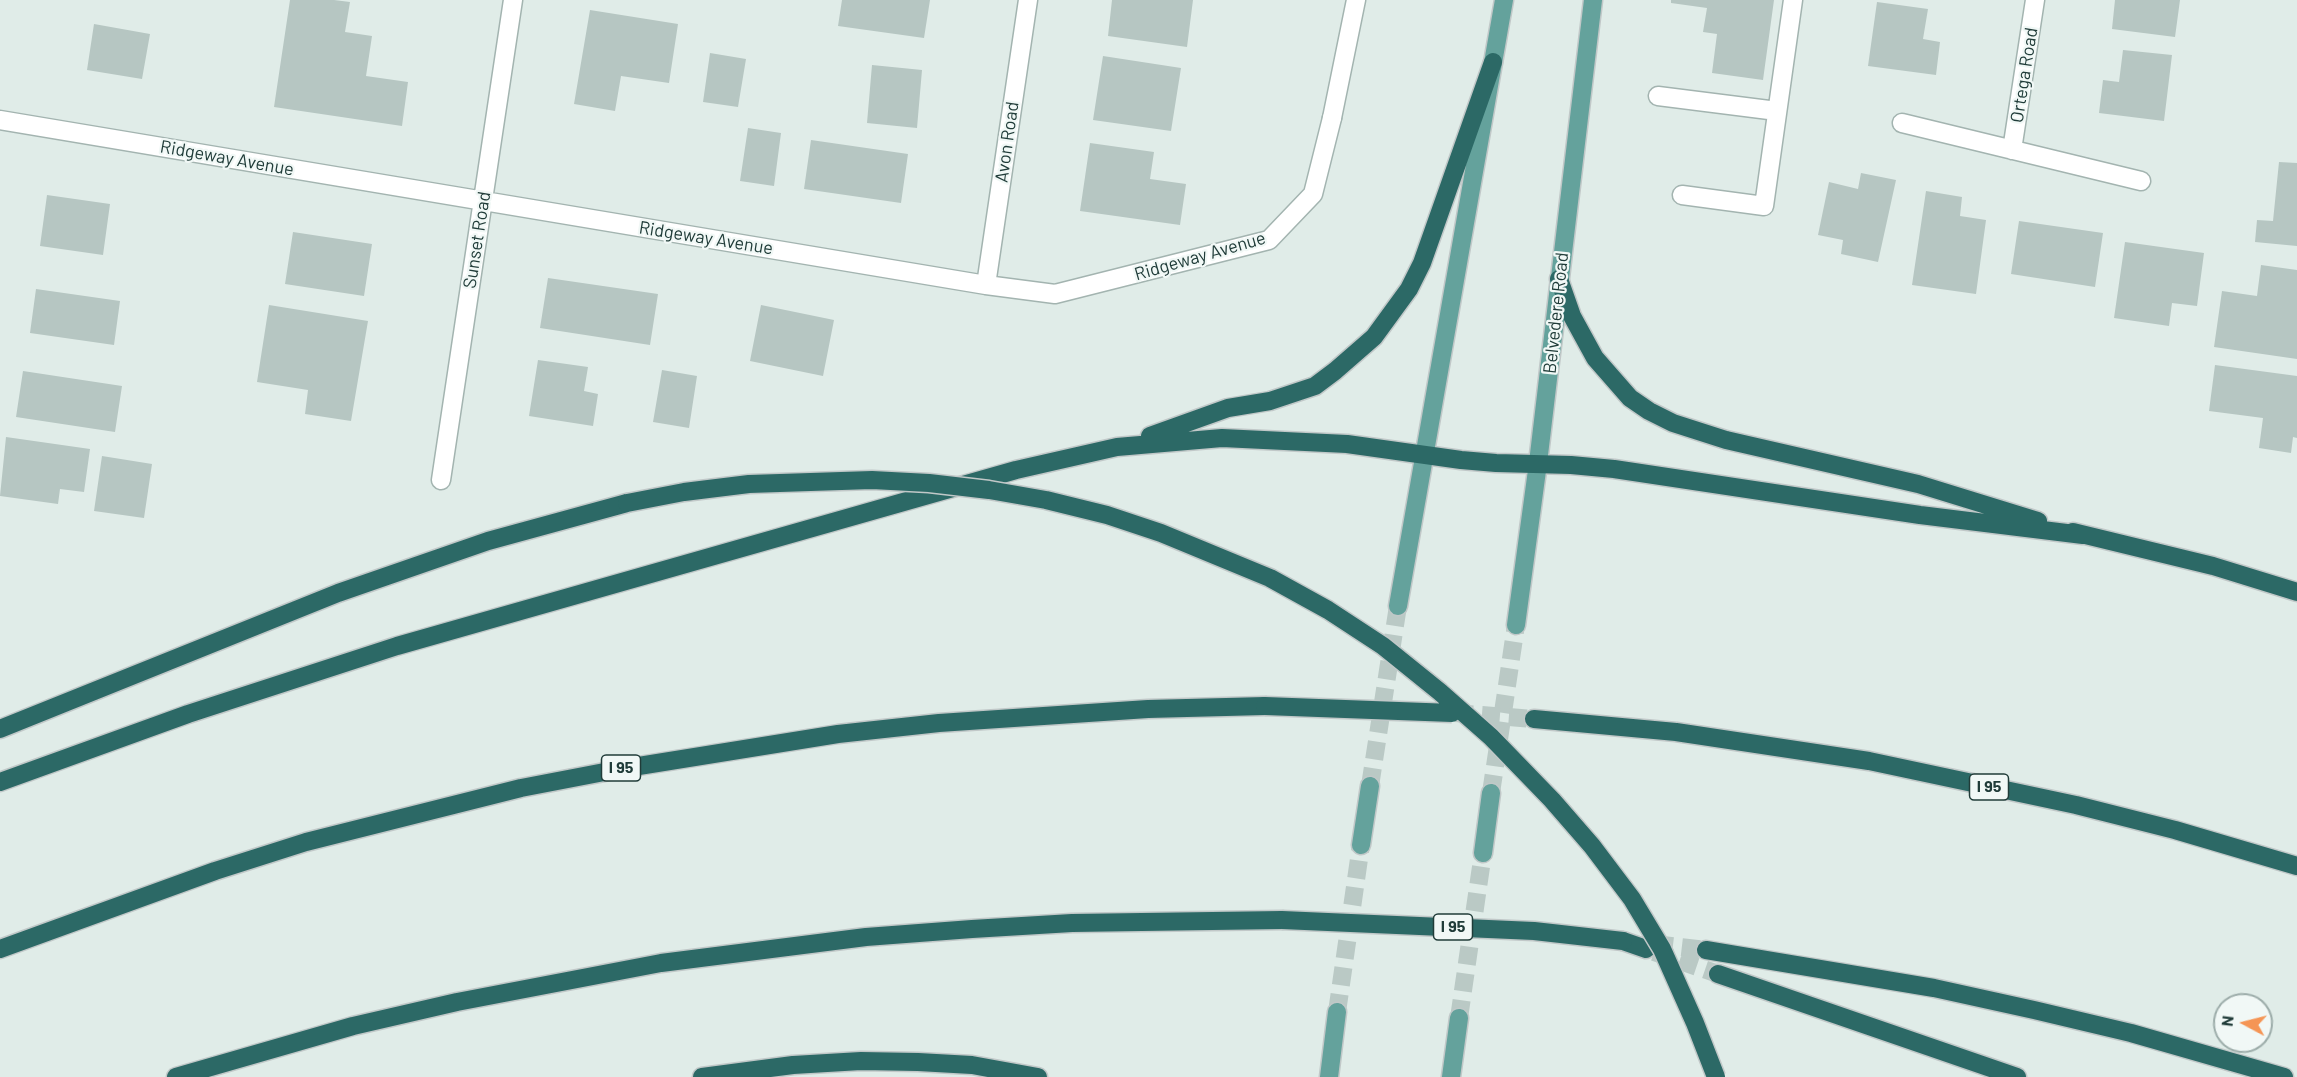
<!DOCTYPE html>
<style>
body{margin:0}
#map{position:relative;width:2297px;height:1077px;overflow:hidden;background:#e0ece8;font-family:Barlow,sans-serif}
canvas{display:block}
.north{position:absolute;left:2213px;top:993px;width:60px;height:60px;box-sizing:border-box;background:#f1f8f6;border:2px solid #9dadaa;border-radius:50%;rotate:277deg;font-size:16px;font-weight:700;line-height:24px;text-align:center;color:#203c39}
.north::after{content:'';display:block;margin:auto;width:21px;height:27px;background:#f59555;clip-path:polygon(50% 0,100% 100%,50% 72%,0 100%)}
</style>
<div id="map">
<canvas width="2297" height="1077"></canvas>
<div class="north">N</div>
</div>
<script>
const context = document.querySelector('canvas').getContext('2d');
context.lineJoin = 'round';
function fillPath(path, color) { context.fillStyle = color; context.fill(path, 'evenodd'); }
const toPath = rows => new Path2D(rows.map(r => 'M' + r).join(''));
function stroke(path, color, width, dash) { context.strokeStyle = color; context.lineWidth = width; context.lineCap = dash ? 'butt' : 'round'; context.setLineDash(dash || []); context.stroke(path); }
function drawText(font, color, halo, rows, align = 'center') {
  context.font = font + ' Barlow,sans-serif'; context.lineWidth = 4.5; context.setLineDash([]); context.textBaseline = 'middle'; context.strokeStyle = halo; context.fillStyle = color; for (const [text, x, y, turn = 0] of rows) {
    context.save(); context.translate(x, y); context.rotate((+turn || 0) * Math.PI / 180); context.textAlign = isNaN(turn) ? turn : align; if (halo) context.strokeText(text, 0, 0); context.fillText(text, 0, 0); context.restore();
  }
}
fillPath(toPath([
 [290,0,334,0,350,2,345,32,372,36,366,76,408,82,402,126,274,107],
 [842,0,930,0,924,38,838,26],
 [1112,0,1193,0,1187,47,1108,36],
 [1671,0,1774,0,1763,80,1712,73,1717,34,1703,32,1707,8,1671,3],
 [2115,0,2180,0,2175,37,2112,29],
 [1877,2,1928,9,1923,39,1940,42,1936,75,1868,66],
 [590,10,678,24,669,83,621,76,615,111,574,104],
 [94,24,150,34,142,79,87,70],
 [2123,50,2172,55,2164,121,2099,113,2103,80,2119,82],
 [710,53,746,59,738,107,703,102],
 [1103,56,1181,68,1171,131,1093,120],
 [872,65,922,70,917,128,867,123],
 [748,128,781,133,774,186,740,181],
 [811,140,908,154,901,203,804,189],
 [1090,143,1154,152,1150,179,1186,184,1180,225,1080,211],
 [2279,162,2297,163,2297,246,2255,242,2257,220,2273,221],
 [1861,173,1896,180,1878,262,1841,254,1843,240,1818,235,1829,182,1858,189],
 [1926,191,1962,197,1960,216,1986,220,1976,294,1912,285],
 [47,195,110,204,103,255,40,246],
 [2019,221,2103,233,2095,287,2011,274],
 [293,232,372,244,364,296,285,284],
 [2125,242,2204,253,2197,306,2172,303,2169,326,2114,318],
 [2261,265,2297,270,2297,359,2214,347,2222,291,2257,296],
 [548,278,658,294,650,345,540,328],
 [36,289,120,301,114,345,30,333],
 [269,305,368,321,351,421,305,414,308,390,257,382],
 [761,305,834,320,823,376,750,361],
 [538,360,588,367,584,391,598,394,593,426,529,416],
 [2215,365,2297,376,2297,438,2293,437,2291,453,2259,448,2263,418,2209,411],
 [662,370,697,376,689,428,653,422],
 [23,371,122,386,115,432,16,417],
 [6,437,90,449,84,492,60,489,58,504,0,496],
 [102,456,152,464,144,518,94,511]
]), '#b6c6c2');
stroke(toPath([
 [1370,786,1398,606],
 [1491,793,1516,625],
 [1337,1012,1361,845],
 [1459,1018,1483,853]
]), '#bac9c5', 18, [18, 9]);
stroke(toPath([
 [1455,713,1534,719],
 [1655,944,1706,950],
 [1654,952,1718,974]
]), '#bac9c5', 18, [18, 9]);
const service = toPath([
 [1658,96,1777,111],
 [1332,118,1356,0],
 [1682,195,1764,206,1793,0]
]);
const minor = toPath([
 [0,120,986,285,1055,294,1269,240,1313,194,1332,118],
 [1902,123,2141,181],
 [2012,150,2035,0],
 [986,285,1028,0],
 [441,480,513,0]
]);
const primary = toPath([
 [1398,606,1504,0],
 [1516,625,1538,463,1593,0],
 [1361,845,1370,786],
 [1483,853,1491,793],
 [1329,1077,1337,1012],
 [1451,1077,1459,1018]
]);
const motorway = toPath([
 [1559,279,1572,316,1595,358,1630,398,1649,411,1673,423,1726,440,1918,484,2038,521],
 [1150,436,1228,408,1270,401,1315,386,1335,371,1374,337,1409,289,1422,263,1493,62],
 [2073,532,2213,566,2297,592],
 [1534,719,1676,732,1869,761,2076,805,2175,830,2297,866],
 [0,729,338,593,488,541,627,503],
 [0,782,188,714,397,646,1016,470,1117,447,1222,438,1347,444,1461,460,1496,463,1571,465,1614,469,1920,515,2083,535],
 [1623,941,1646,949],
 [0,949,215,871,306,842,521,788,620,769,838,734,939,723,1148,709,1265,706],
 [1706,950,1934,988,2034,1010,2131,1033,2284,1077],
 [1718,974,2017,1077],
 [176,1077,353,1026,457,1002,661,963,866,937,972,929,1072,923,1282,920],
 [702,1077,793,1065,861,1061,918,1062,972,1065,1038,1077]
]);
stroke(service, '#a3b4b0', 21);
stroke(minor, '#a3b4b0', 21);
stroke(primary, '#c1c8c8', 21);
stroke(motorway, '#c1c8c8', 21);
stroke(service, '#fff', 18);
stroke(minor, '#fff', 18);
stroke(primary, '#64a29c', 18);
stroke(motorway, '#2c6966', 18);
const motorwayBridge = toPath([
 [627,503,684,492,749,484,872,480,929,483,989,490,1046,500,1107,515,1161,533,1270,578,1328,610,1383,646,1440,692,1491,737,1552,800,1592,846,1632,899,1662,949,1695,1023,1716,1077],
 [1265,706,1452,713],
 [1282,920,1534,931,1623,941]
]);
stroke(motorwayBridge, '#c1c8c8', 21, []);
stroke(motorwayBridge, '#2c6966', 18);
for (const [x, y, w] of [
 [621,768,39],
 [1989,787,39],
 [1453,927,39]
]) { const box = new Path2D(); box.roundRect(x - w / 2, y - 13, w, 26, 4.5); context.fillStyle = '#f1f8f6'; context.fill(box); stroke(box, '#203c39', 1.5); }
drawText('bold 16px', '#203c39', null, [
 ["I 95",621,768],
 ["I 95",1989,787],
 ["I 95",1453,927]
]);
drawText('18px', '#203c39', '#f1f8f6', [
 ["Ortega Road",2024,75,-81],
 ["Avon Road",1007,142,-82],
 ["Ridgeway Avenue",227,158,10],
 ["Ridgeway Avenue",706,238,9],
 ["Sunset Road",477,240,-81],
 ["Ridgeway Avenue",1200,256,-16],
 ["Belvedere Road",1556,313,-84]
]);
</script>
